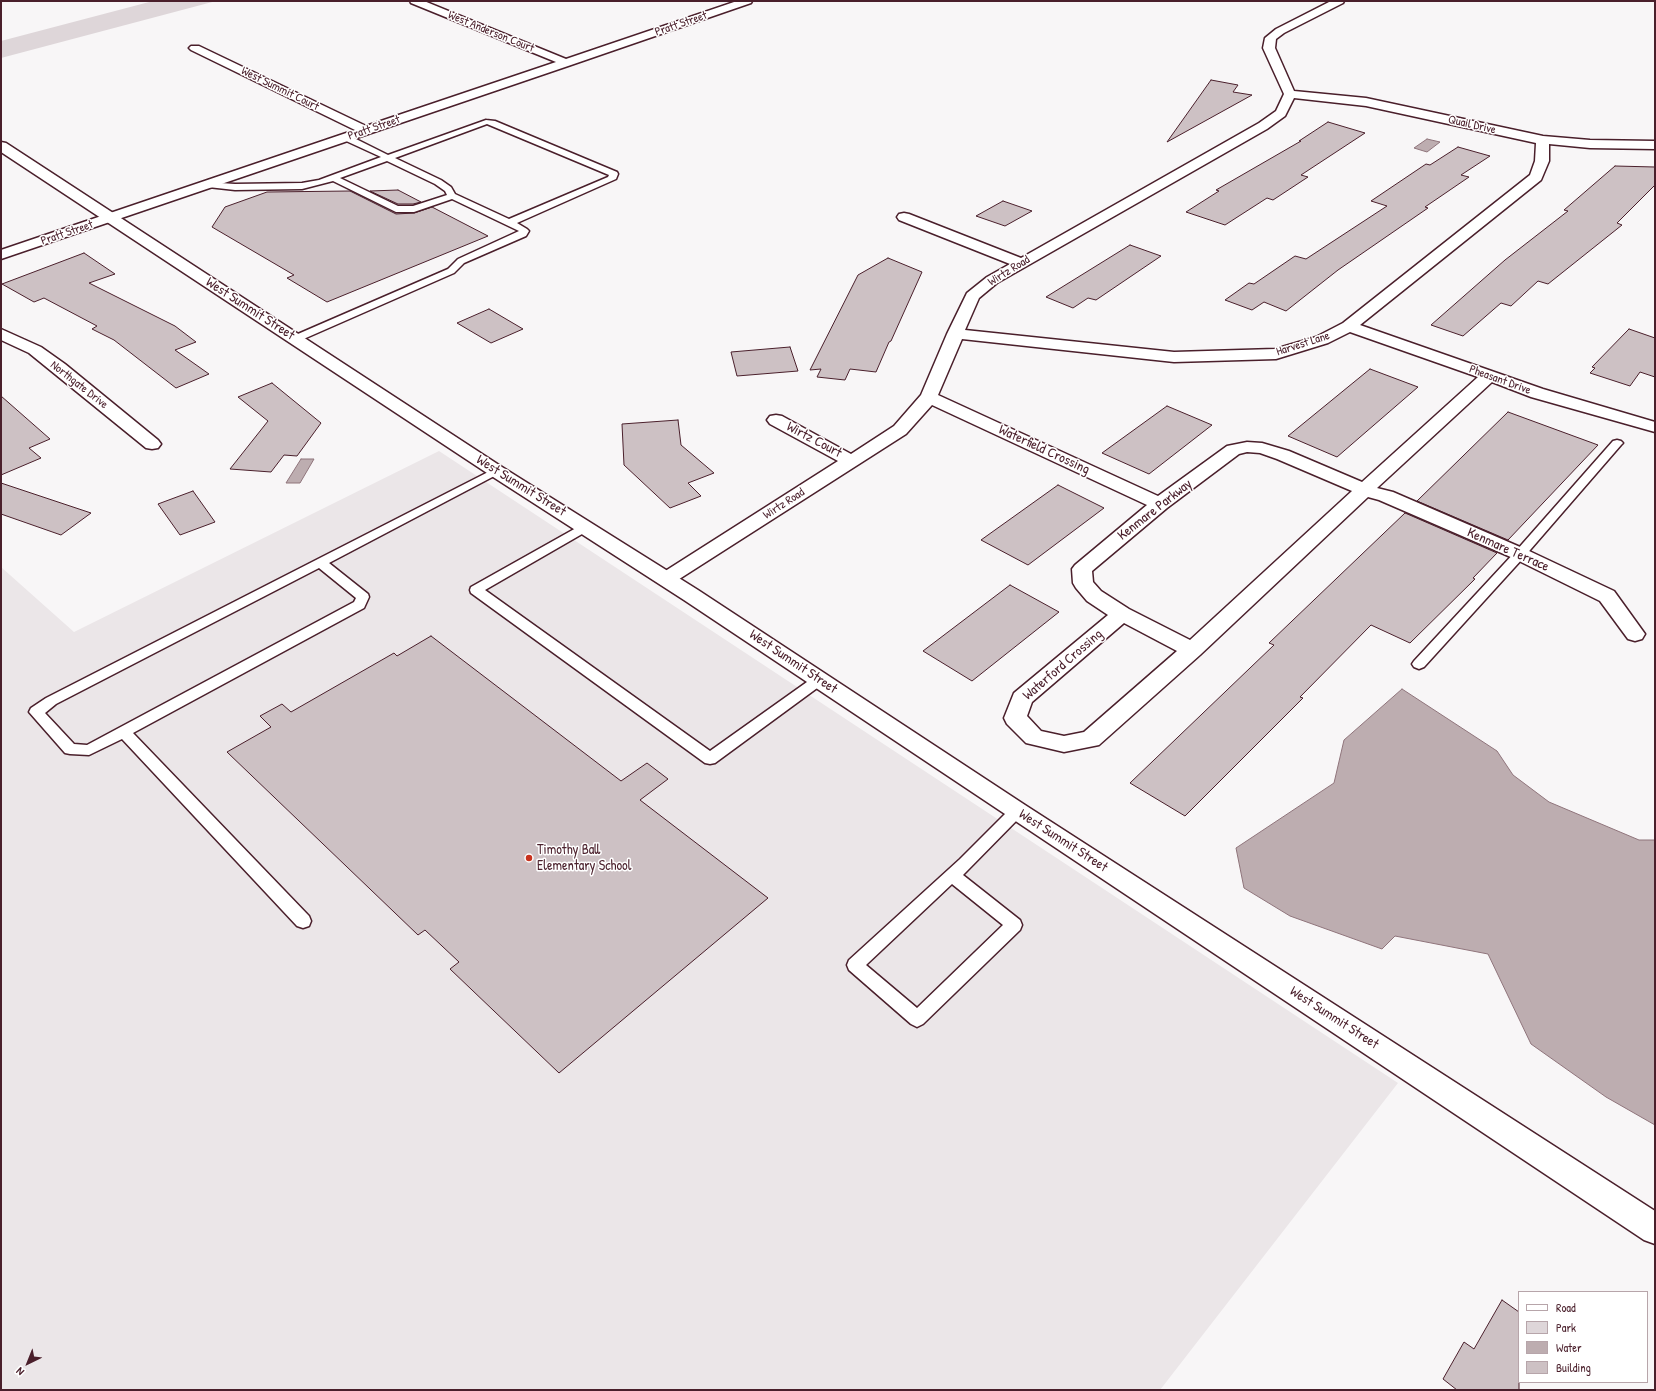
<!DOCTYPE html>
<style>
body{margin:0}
#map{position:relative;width:1656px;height:1391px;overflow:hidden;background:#f8f6f7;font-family:"Patrick Hand",sans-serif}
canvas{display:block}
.frame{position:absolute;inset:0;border:2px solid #4a1f2b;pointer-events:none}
.legend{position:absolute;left:1518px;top:1291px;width:130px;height:92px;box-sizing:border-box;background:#fff;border:1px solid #b7a5aa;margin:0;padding:5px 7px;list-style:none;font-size:12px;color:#4a1f2b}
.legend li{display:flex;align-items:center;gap:8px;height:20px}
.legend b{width:20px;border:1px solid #b7a5aa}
.north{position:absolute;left:8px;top:1343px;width:40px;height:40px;-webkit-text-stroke:3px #fff;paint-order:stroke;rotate:223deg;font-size:11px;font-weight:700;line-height:16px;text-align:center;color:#4a1f2b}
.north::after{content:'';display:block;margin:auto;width:14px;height:18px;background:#4a1f2b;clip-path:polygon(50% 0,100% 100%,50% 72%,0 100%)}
</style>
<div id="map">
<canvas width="1656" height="1391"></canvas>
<div class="frame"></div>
<ul class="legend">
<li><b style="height:5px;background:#fff"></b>Road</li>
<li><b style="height:11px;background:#ded6d9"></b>Park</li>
<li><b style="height:11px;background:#bdadb0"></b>Water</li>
<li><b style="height:11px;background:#cdc1c4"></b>Building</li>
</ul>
<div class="north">N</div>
</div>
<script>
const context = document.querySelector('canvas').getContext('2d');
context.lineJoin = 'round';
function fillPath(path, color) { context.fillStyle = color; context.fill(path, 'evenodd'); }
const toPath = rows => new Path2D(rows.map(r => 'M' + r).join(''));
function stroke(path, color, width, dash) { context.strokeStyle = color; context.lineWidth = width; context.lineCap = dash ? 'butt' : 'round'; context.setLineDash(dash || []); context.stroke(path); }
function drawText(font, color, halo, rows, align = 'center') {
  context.font = font + ' "Patrick Hand",sans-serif'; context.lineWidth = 3; context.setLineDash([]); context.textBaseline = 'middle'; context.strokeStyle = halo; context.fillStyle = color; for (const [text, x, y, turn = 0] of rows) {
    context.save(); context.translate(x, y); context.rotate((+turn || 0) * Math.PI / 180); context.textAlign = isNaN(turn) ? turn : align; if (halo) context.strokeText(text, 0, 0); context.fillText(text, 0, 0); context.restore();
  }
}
fillPath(toPath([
 [439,451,1398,1083,1160,1390,1,1390,1,567,74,632]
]), '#ebe6e8');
fillPath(toPath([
 [153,1,216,1,1,58,1,41]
]), '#ded6d9');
const water = toPath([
 [1427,139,1440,142,1427,152,1414,148,1427,139],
 [301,459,314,459,300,483,286,483,301,459],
 [1402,689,1497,751,1513,775,1549,802,1639,840,1655,840,1655,1125,1606,1097,1531,1044,1488,954,1395,936,1382,949,1290,916,1244,888,1236,848,1334,783,1344,740,1402,689]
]);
fillPath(water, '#bdadb0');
stroke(water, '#8f747b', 1);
const building = toPath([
 [1211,80,1238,85,1233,92,1252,95,1167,142,1211,80],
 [1328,122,1365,133,1301,175,1308,177,1273,200,1267,198,1225,225,1186,212,1219,191,1216,190,1301,141,1299,141,1328,122],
 [1458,147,1490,156,1461,175,1469,177,1425,207,1428,208,1338,270,1286,311,1264,302,1252,310,1225,300,1249,283,1254,284,1295,256,1306,259,1387,206,1371,201,1426,164,1430,165,1458,147],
 [1615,166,1655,167,1655,185,1617,223,1622,225,1548,284,1538,281,1511,306,1501,303,1463,336,1431,325,1505,260,1568,211,1564,210,1615,166],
 [398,190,421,202,413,204,398,204,370,191,398,190],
 [350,191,396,214,414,213,432,207,488,236,327,302,287,278,294,275,212,227,225,207,267,192,350,191],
 [1003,201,1032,211,1005,226,976,216,1003,201],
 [1130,245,1161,256,1096,300,1088,298,1073,308,1046,297,1130,245],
 [84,253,115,274,89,283,175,326,196,342,175,350,209,374,176,388,114,340,92,329,97,326,44,298,34,302,2,284,84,253],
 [888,258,922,272,891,341,889,342,876,372,850,369,845,380,817,377,821,369,810,370,858,275,888,258],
 [489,309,523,329,491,343,457,323,489,309],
 [1629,329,1655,338,1655,377,1640,372,1630,386,1590,373,1595,368,1592,367,1629,329],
 [790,347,798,371,737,376,731,352,790,347],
 [1370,369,1418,387,1337,457,1288,436,1370,369],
 [272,383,321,423,297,456,284,455,271,472,230,469,268,421,238,397,272,383],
 [1,396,50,439,29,448,41,458,1,475,1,396],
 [1167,406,1212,425,1149,474,1102,453,1167,406],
 [1508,412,1598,445,1508,540,1417,501,1508,412],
 [678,420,681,445,714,473,688,483,701,496,670,508,624,465,622,424,678,420],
 [1,483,91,513,61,535,1,514,1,483],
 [1058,485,1104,508,1028,565,981,540,1058,485],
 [193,491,215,522,180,535,158,504,193,491],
 [1405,513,1497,553,1473,578,1475,579,1410,643,1371,625,1300,697,1303,698,1185,816,1130,783,1274,645,1269,643,1405,513],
 [1010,585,1059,612,972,681,923,651,1010,585],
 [431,636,621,781,647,763,668,779,640,800,768,898,559,1073,450,969,459,962,425,930,418,935,227,752,271,727,260,716,282,704,291,712,394,653,397,656,431,636],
 [1502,1300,1519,1312,1519,1390,1457,1390,1443,1379,1464,1342,1474,1349,1502,1300]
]);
fillPath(building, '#cdc1c4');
stroke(building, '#4a1f2b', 1);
const lane = toPath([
 [486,120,495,121,617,172,618,174,616,179,517,223,527,229,529,231,526,236,464,263,454,273,299,341,291,341,290,339,291,337,448,269,458,259,519,231,452,199,414,212,396,212,333,181,302,189,235,190,208,187,204,184,205,182,235,184,302,183,319,180,381,157,344,140,344,136,350,136,388,155,486,120],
 [487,124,609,175,608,177,509,219,455,194,451,187,441,180,395,158,487,124],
 [387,161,435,184,445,191,447,195,413,206,398,206,340,178,387,161],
 [1617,440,1621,441,1623,443,1621,445,1524,557,1424,667,1419,669,1414,667,1412,664,1414,661,1516,551,1613,441,1617,440],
 [496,468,500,469,502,471,500,473,329,563,368,594,369,597,364,608,133,733,309,916,311,921,309,926,303,928,297,926,122,739,89,755,70,754,65,753,29,712,31,708,46,698,496,468],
 [319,568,356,598,354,602,87,745,74,744,45,713,56,704,319,568],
 [585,523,589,524,591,527,589,530,485,590,710,751,814,677,819,675,824,677,826,680,824,683,715,763,710,764,705,763,471,593,470,590,471,587,585,523],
 [1017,805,1022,807,1025,811,1022,815,963,875,1020,920,1022,925,1020,930,923,1024,917,1027,911,1024,849,970,847,965,849,960,960,859,1012,807,1017,805],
 [952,884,1003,925,917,1008,866,965,952,884]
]);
const street = toPath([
 [410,1,424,1,566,59,737,1,752,1,751,3,571,65,1,259,1,250,355,130,191,50,189,48,191,46,199,46,366,126,556,62,411,3,410,1],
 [1331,1,1344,1,1343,3,1284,33,1276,39,1275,48,1294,91,1366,98,1543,136,1590,140,1655,141,1655,149,1590,148,1549,144,1549,161,1541,180,1360,325,1543,389,1655,422,1655,432,1531,397,1492,382,1377,488,1393,492,1527,550,1614,591,1645,634,1642,639,1635,641,1628,639,1600,601,1513,558,1379,500,1368,497,1200,655,1099,745,1064,752,1026,743,1007,724,1004,718,1014,693,1108,615,1087,601,1076,588,1073,583,1072,569,1075,565,1147,505,932,405,906,434,673,583,666,585,659,583,656,579,659,575,838,461,770,424,767,420,770,416,776,415,782,416,851,454,894,426,921,395,947,334,967,293,987,277,1010,264,899,220,897,217,899,214,904,213,909,214,1021,258,1259,123,1276,111,1284,94,1263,48,1265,38,1276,29,1331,1],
 [1294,98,1366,106,1536,143,1535,161,1530,175,1343,323,1316,337,1275,349,1174,352,965,330,979,298,997,283,1267,129,1285,116,1294,98],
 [1350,332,1478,377,1362,482,1289,451,1262,443,1247,442,1227,446,1158,496,938,395,962,339,1174,362,1276,359,1328,343,1350,332],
 [1247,452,1260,453,1277,459,1352,491,1190,640,1129,609,1101,591,1093,582,1092,571,1167,508,1239,454,1247,452],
 [1124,623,1177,651,1084,732,1064,736,1041,731,1027,716,1032,702,1124,623],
 [1,329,41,347,65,364,158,440,161,444,158,448,152,449,146,448,29,353,1,340,1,329]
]);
const secondary = toPath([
 [1,142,6,143,502,467,698,590,1025,805,1655,1211,1655,1244,1644,1240,684,600,490,475,1,152,1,142]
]);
stroke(lane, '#4a1f2b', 3);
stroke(street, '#4a1f2b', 3);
stroke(secondary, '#4a1f2b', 3);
fillPath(lane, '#fff');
fillPath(street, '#fff');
fillPath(secondary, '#fff');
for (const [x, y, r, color] of [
 [529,858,4,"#c8321e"]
]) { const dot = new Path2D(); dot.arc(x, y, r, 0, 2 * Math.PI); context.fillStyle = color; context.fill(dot); stroke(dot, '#fff', 1.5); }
drawText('12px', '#4a1f2b', '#fff', [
 ["Pratt Street",681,24,-19],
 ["West Anderson Court",491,32,22],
 ["West Summit Court",280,89,26],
 ["Quail Drive",1472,125,13],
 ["Pratt Street",374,128,-19],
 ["Pratt Street",67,233,-19],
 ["Wirtz Road",1009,271,-32],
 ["Harvest Lane",1303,344,-18],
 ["Pheasant Drive",1500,380,20],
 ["Northgate Drive",79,385,38],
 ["Wirtz Road",784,504,-33]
]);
drawText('14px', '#4a1f2b', '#fff', [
 ["West Summit Street",250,309,33],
 ["Wirtz Court",814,440,28],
 ["Waterfield Crossing",1044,450,25],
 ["West Summit Street",521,486,32],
 ["Kenmare Parkway",1155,510,-38],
 ["Kenmare Terrace",1508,550,24],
 ["West Summit Street",793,662,34],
 ["Waterford Crossing",1063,665,-41],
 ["West Summit Street",1063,841,33],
 ["West Summit Street",1334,1018,33]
]);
drawText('14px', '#4a1f2b', '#fff', [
 ["Timothy Ball",537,850],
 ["Elementary School",537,866]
], 'left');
</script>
